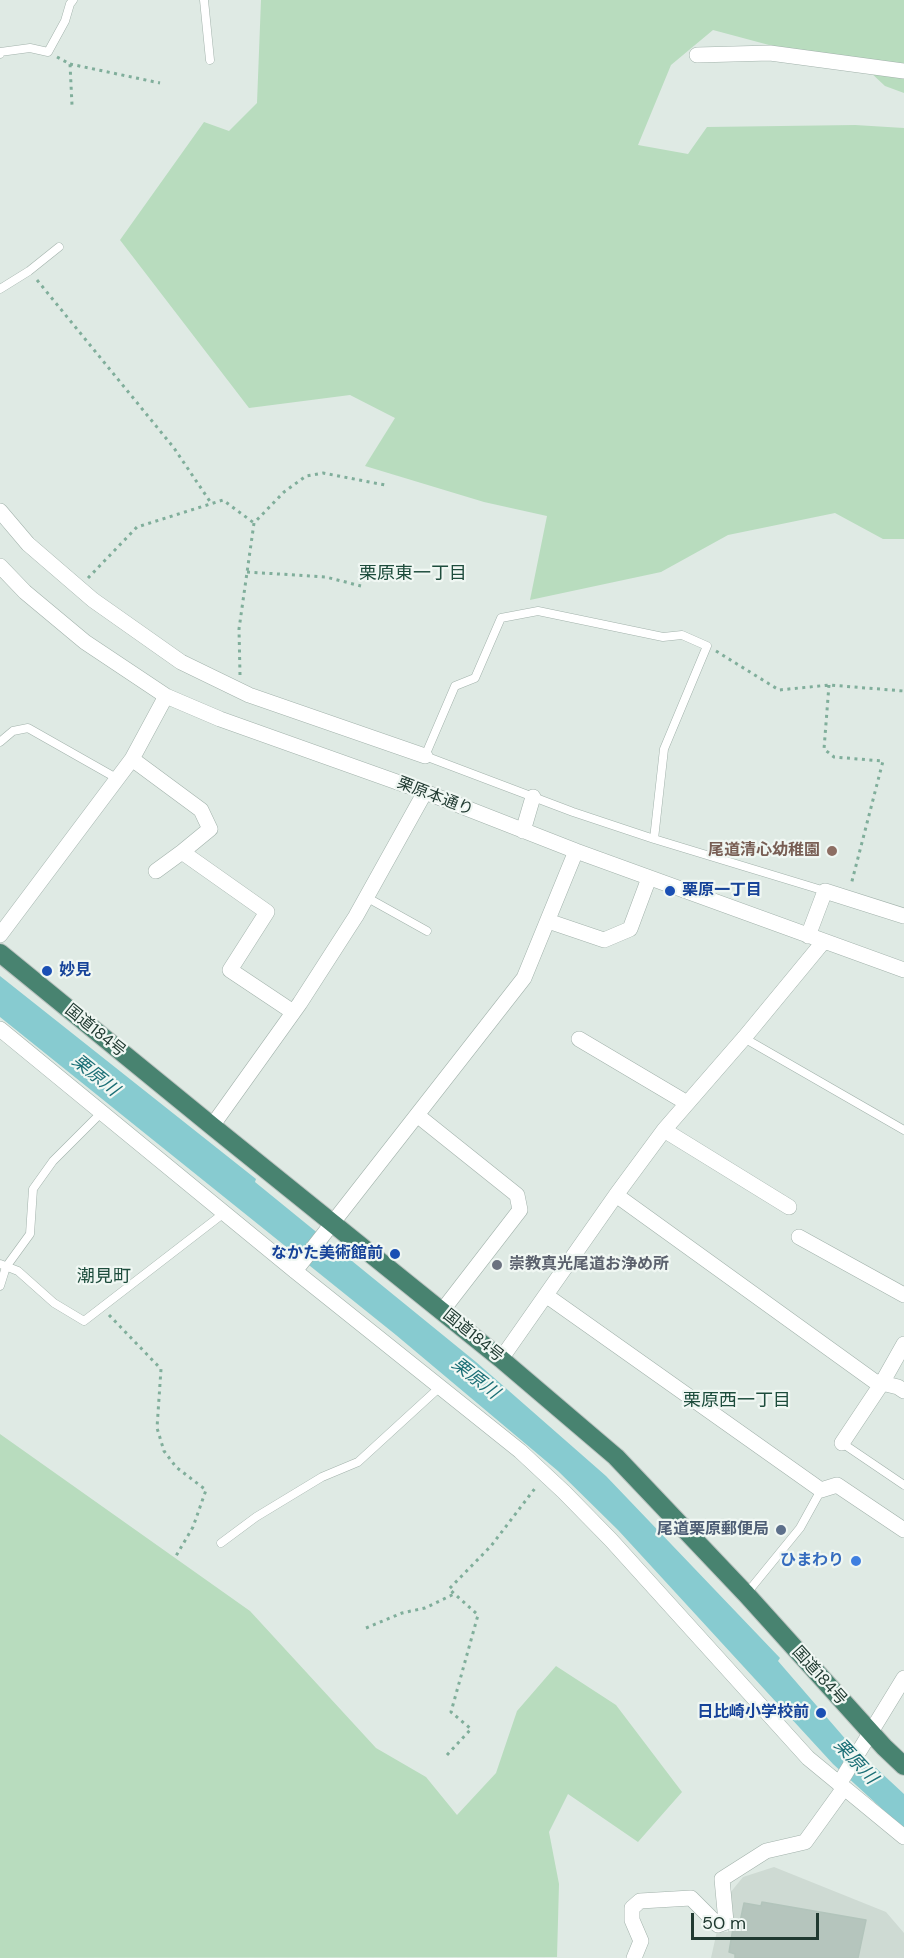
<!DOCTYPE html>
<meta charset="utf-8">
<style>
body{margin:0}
#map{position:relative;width:904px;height:1958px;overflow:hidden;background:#dfeae4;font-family:"DM Sans",sans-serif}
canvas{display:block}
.scale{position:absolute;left:691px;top:1913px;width:128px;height:27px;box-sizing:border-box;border:3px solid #203a31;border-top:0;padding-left:8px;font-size:18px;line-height:21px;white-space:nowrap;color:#203a31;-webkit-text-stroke:4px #f0f7f3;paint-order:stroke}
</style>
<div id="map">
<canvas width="904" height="1958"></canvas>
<div class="scale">50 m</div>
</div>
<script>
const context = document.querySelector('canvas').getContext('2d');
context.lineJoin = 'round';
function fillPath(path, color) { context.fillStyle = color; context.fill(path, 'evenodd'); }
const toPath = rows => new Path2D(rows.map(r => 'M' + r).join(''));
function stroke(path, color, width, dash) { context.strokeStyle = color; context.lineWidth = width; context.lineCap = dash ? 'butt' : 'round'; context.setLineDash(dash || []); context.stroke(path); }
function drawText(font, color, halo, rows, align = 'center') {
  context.font = font + ' "DM Sans","Noto Sans JP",sans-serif'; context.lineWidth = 4.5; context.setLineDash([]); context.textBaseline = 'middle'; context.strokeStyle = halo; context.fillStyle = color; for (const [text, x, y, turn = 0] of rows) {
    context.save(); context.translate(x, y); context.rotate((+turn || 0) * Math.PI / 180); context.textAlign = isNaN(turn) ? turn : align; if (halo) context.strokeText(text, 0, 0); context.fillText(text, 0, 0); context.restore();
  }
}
fillPath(toPath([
 [774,1867,886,1912,904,1933,904,1958,711,1958,717,1931,728,1932,730,1893,743,1877]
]), '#cedad3');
fillPath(toPath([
 [261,0,904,0,904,93,885,86,870,72,713,30,671,65,638,145,688,154,707,127,855,125,904,128,904,539,883,539,835,513,728,535,661,572,530,600,547,516,484,502,365,466,395,418,350,395,249,408,120,240,204,122,229,131,257,103],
 [0,1434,250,1611,376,1748,426,1777,457,1815,496,1773,517,1711,556,1666,616,1705,682,1792,638,1842,568,1794,549,1832,559,1884,557,1957,0,1958]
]), '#b8dcbe');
fillPath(toPath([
 [0,976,256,1179,255,1182,476,1362,606,1476,780,1658,778,1661,848,1742,904,1794,904,1829,833,1764,618,1530,558,1471,396,1335,0,1017]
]), '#87cbd0');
const building = toPath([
 [762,1902,866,1920,858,1958,735,1958,735,1954,729,1952,733,1928,736,1921,740,1922,744,1903,761,1906,762,1902]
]);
fillPath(building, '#b5c5bd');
stroke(building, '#b2c4bb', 1.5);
const service = toPath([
 [204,0,210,60],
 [0,54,0,52,30,48,48,52,65,21,70,4,73,0],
 [0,289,29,271,59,247],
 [0,742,13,731,28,728,118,779],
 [654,839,664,749,707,646,682,635,663,637,538,611,501,618,475,678,455,686,425,756,573,812,654,839,825,891],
 [366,897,427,931],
 [744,1038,904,1130],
 [0,1264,18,1271,54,1303,84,1321,224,1213],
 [0,1286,6,1267,30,1234,33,1189,53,1161,102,1112],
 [842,1443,904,1485],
 [221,1543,256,1517,322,1477,358,1462,440,1387],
 [747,1593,800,1528,821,1490]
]);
const minor = toPath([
 [697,55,770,53,904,71],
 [0,511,28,544,93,600,181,662,249,695,425,756],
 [0,566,25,592,85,642,166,696,220,719,425,792,576,851,904,970],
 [132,759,201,810,210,829,182,852,156,871],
 [523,831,533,797],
 [182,852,267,912,230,970,293,1012],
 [548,921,604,940,630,929,649,878],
 [0,935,132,759,166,696],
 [808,936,825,891,904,916],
 [0,1029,295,1271,520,1451,564,1492,611,1540,808,1758,904,1837],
 [579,1039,687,1103],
 [417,1115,517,1195,520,1210,442,1311],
 [212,1126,300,1003,356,916,425,792],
 [664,1130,789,1207],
 [616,1195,874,1381,898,1387,904,1391],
 [799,1237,904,1295],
 [295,1271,524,978,576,851],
 [547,1296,821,1490,837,1485,904,1530],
 [501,1359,616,1195,664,1130,744,1038,824,941],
 [842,1443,882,1383,904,1344],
 [839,1784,904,1678],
 [634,1958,641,1941,632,1920,632,1908,640,1901,691,1898,718,1925,726,1922,722,1879,766,1851,805,1842,844,1788]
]);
const trunk = toPath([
 [0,953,212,1126,501,1359,616,1457,746,1594,884,1747,904,1766]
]);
stroke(service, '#a2b2ab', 9);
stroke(minor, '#a2b2ab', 16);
stroke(trunk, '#bcc4c1', 20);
stroke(toPath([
 [57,57,70,64,72,105],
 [70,64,160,83],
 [37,280,174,448,211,503],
 [247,572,326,577,361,586],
 [88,578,137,527,223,500,254,523],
 [716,651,779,690,829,685,904,691],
 [240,675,239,629,254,523,284,492,306,476,323,473,385,485],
 [829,685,824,749,834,757,883,761,851,885],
 [109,1315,161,1369,157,1428,164,1451,176,1467,206,1490,193,1527,176,1556],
 [366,1628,402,1613,425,1608,454,1594],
 [447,1755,471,1729,451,1712,478,1615,449,1589,491,1546,536,1487]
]), '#80ae9b', 3, [3, 4.5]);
stroke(service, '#fff', 8);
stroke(minor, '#fff', 15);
stroke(trunk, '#488370', 18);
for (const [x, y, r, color] of [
 [832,851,6,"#8d6e63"],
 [670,891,6,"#1a4fb4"],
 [47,971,6,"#1a4fb4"],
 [395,1254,6,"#1a4fb4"],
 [497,1265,6,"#6b7280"],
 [781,1530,6,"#5c6f8a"],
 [856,1561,6,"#3f7fe0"],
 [821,1713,6,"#1a4fb4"]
]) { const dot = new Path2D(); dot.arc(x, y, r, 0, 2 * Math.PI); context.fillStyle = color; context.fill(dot); stroke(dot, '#f0f7f3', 2); }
drawText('16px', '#203a31', '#f0f7f3', [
 ["栗原本通り",435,797,21],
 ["国道184号",95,1031,39],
 ["国道184号",473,1336,39],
 ["国道184号",819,1676,48]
]);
drawText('bold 16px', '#785e54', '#f0f7f3', [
 ["尾道清心幼稚園",820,851]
], 'right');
drawText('bold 16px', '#164399', '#f0f7f3', [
 ["栗原一丁目",682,891],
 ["妙見",59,971],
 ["なかた美術館前",383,1254,"right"],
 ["日比崎小学校前",809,1713,"right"]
], 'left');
drawText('bold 16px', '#5b616d', '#f0f7f3', [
 ["崇教真光尾道お浄め所",509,1265]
], 'left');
drawText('bold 16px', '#4e5e75', '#f0f7f3', [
 ["尾道栗原郵便局",769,1530]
], 'right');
drawText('bold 16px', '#366cbe', '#f0f7f3', [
 ["ひまわり",844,1561]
], 'right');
drawText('18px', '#1d4c3c', '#f0f7f3', [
 ["栗原東一丁目",413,574],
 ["潮見町",104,1277],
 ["栗原西一丁目",737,1401]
]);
drawText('italic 18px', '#1b6f76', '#f0f7f3', [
 ["栗原川",95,1076,39],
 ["栗原川",475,1379,38],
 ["栗原川",855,1762,47]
]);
</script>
